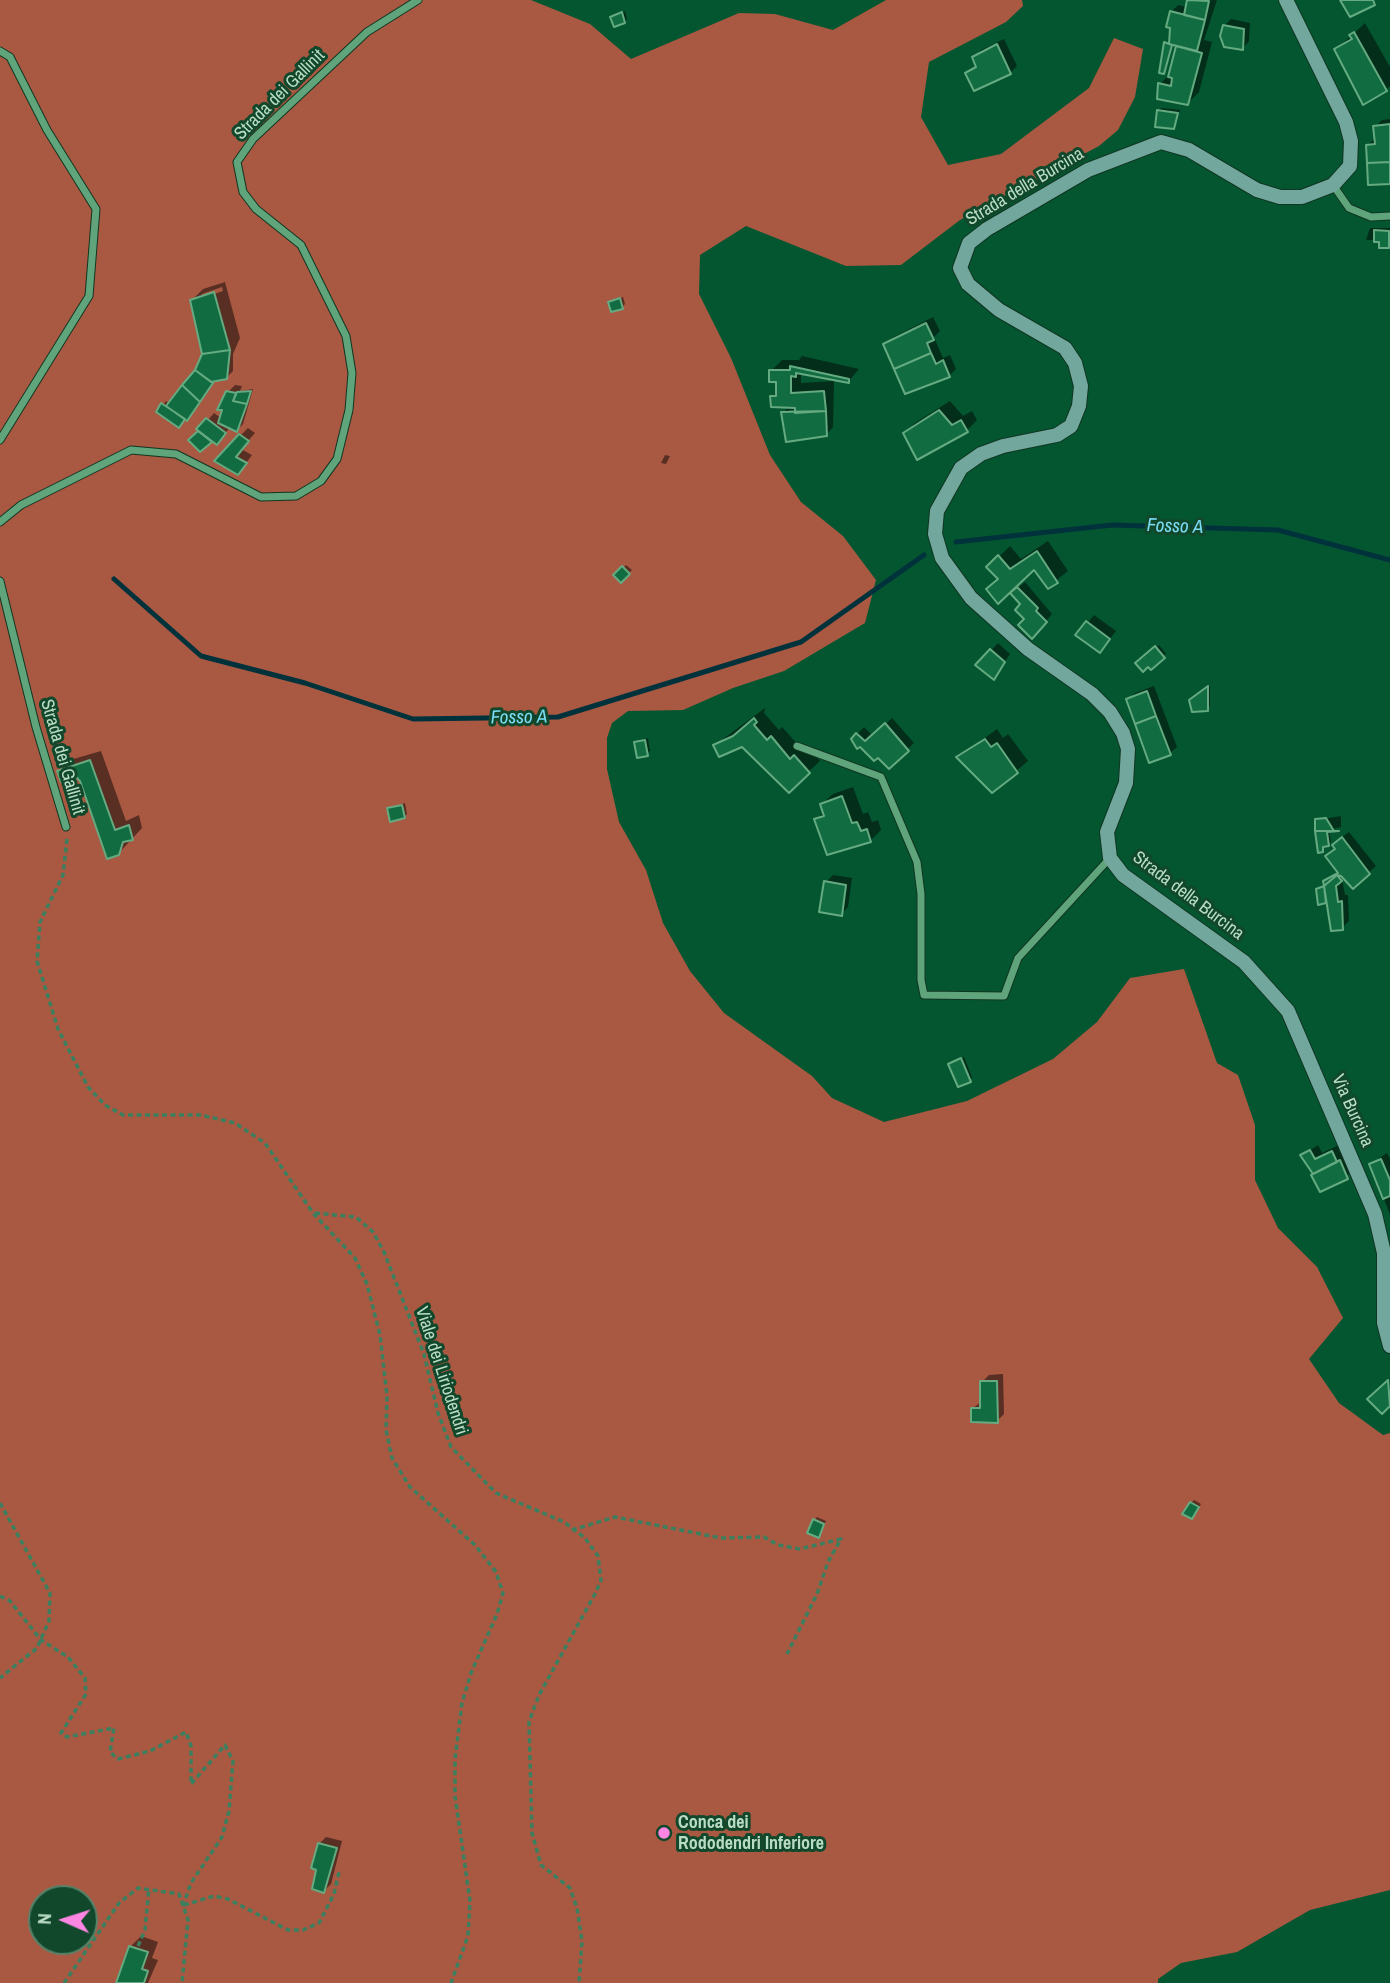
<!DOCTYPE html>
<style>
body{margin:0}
#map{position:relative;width:1390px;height:1983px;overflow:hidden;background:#045631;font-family:"Archivo Narrow",sans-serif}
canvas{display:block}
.north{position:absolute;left:28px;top:1885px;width:70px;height:70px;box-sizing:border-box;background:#11482b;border:2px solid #558369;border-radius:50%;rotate:273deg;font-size:19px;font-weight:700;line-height:28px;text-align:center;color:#badcc5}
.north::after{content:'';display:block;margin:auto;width:24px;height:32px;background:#fd86e2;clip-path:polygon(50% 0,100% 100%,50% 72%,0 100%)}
</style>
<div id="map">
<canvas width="1390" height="1983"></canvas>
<div class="north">N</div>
</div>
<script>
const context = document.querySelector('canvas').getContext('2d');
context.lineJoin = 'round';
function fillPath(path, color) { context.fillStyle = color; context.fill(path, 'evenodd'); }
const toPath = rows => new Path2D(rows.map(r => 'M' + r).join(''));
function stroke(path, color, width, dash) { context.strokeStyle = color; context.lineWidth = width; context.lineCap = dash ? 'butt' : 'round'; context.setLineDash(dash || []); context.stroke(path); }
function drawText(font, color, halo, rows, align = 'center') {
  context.font = font + ' "Archivo Narrow",sans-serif'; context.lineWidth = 6; context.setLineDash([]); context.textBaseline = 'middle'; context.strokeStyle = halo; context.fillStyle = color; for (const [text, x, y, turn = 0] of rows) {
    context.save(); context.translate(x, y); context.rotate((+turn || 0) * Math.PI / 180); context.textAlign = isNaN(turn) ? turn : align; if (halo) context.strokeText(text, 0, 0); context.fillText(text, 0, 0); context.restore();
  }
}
fillPath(toPath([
 [0,0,531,0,590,24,631,59,739,13,775,14,833,30,886,0,1022,0,1023,6,1006,22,929,62,921,117,948,165,1001,154,1089,88,1114,38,1143,49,1135,97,1118,130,1099,146,960,220,901,265,846,266,746,226,700,255,699,294,731,358,770,455,801,502,843,536,876,580,865,623,784,671,733,688,683,710,628,711,612,723,607,738,607,769,619,822,646,870,663,923,690,971,724,1013,812,1076,832,1098,884,1122,967,1101,1053,1059,1097,1022,1130,978,1184,969,1217,1063,1238,1075,1255,1125,1255,1180,1278,1228,1317,1267,1343,1318,1309,1359,1339,1403,1383,1435,1390,1433,1390,1890,1310,1910,1237,1952,1181,1963,1158,1979,1158,1983,0,1983],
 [42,1899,84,1899,84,1941,42,1941]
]), '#a95842');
fillPath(toPath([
 [1189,0,1217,0,1204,40,1212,42,1199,92,1188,103,1160,84,1171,73,1179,45,1174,43,1163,72,1166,43,1171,41,1171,12,1178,5,1187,7],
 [625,11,627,19,625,22,612,17],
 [1231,19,1250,23,1249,41,1243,48,1224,26],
 [1365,23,1390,67,1390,86,1386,90,1336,50],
 [1004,39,1017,66,1010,73,968,73,977,65,974,57,981,50],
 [1161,108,1180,110,1173,127,1158,111],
 [1390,119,1390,182,1368,145,1375,138,1375,127,1382,120],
 [1370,228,1390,228,1390,244,1388,246,1381,240,1366,240],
 [225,282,240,338,233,354,233,371,226,378,217,378,187,419,158,412,166,401,170,404,196,370,205,352,192,300,203,289],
 [222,287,223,291,202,298,202,294],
 [623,297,625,304,622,307,610,302],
 [933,317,940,331,934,337,943,358,950,355,956,369,949,376,885,345,892,338],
 [802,356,859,369,849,381,801,372,801,383,834,381,833,427,827,434,783,412,790,406,772,397,778,391,778,380,771,371,782,360,799,360],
 [789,410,797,410,797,413,789,413],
 [235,385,242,386,240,391,253,389,243,424,237,430,230,427,223,436,200,449,190,440,214,413,221,418,228,392],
 [950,401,963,416,972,411,977,420,967,430,905,433,915,423],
 [248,428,255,433,241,449,252,455,244,466,216,460],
 [665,455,670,456,666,464,661,463],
 [1048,541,1068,571,1048,587,1034,567,1000,579,988,567,1010,546,1021,559],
 [626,565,632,570,621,580,616,575],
 [1025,582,1052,614,1039,630,1026,619,1023,604,1012,593],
 [1094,615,1116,631,1106,644,1078,635],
 [998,643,1010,654,994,678,978,665],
 [1159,645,1166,654,1151,667,1138,664],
 [1154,686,1177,747,1170,753,1128,700,1135,693],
 [1210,686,1210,706,1207,709,1194,698],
 [765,708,764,713,779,730,782,727,802,749,806,746,820,761,789,790,742,744,715,745],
 [892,718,914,743,889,767,853,739,864,727,873,736],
 [997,729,1003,738,1008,734,1028,761,992,791,959,757],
 [648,738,650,751,647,754,636,743],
 [101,751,126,821,139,815,142,828,118,854,82,780,59,771,70,760],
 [853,787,863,814,868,812,872,822,878,820,881,830,870,841,816,820,825,811,822,804,833,794],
 [405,803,407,814,404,817,389,809],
 [1341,816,1341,827,1329,830,1331,842,1322,850,1317,820],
 [1349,832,1376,866,1353,886,1341,873,1345,895,1348,895,1349,921,1342,928,1328,901,1320,902,1318,889,1338,871,1337,848,1341,838],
 [833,875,852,878,848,907,841,914,826,882],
 [964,1057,972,1077,970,1080,950,1064],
 [1318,1145,1322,1153,1339,1145,1354,1171,1321,1190,1307,1159,1302,1156],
 [1387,1153,1390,1159,1390,1215,1371,1164],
 [1003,1374,1004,1414,997,1421,973,1408,982,1401,982,1382,989,1375],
 [1194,1500,1201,1504,1195,1514,1191,1503],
 [817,1517,826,1521,818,1536,814,1520],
 [326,1837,342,1841,331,1884,324,1891,319,1869,319,1844],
 [141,1936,158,1942,152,1958,158,1960,148,1983,118,1983,130,1947]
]), '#0007');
stroke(toPath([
 [956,542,1112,525,1278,530,1390,560],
 [114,579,201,656,305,683,413,719,558,717,801,642,924,555]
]), '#00323c', 5);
const building = toPath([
 [1187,0,1209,1,1205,20,1184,15,1187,0],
 [1340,0,1373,0,1375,5,1350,17,1340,0],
 [1170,11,1205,20,1197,51,1169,44,1170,28,1166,27,1170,11],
 [622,12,625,23,614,27,610,17,622,12],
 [1223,25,1244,29,1243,50,1224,47,1220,36,1223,25],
 [1354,32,1387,91,1363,105,1334,49,1352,39,1349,35,1354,32],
 [1164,42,1172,45,1164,74,1159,73,1164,42],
 [997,44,1011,74,974,91,965,73,976,67,972,57,997,44],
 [1176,46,1202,53,1188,105,1157,99,1158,83,1171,86,1172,78,1168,77,1176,46],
 [1157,110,1178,113,1174,129,1155,127,1157,110],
 [1390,124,1390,162,1367,163,1366,145,1375,144,1373,126,1390,124],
 [1390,162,1390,184,1368,185,1367,163,1390,162],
 [1374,230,1389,231,1389,248,1379,248,1379,242,1374,242,1374,230],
 [214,292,230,350,202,354,190,300,214,292],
 [620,298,623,309,611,312,608,302,620,298],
 [926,323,934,340,927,343,931,353,894,369,883,344,926,323],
 [230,350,227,379,211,382,195,370,202,354,230,350],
 [931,353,936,364,943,360,950,377,905,394,894,369,931,353],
 [790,366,849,379,849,383,796,373,796,377,791,376,791,393,824,391,826,411,795,413,795,408,771,407,770,396,776,396,776,382,769,382,769,370,790,370,790,366],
 [195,370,213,383,200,402,182,385,195,370],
 [182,385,200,402,187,421,166,406,182,385],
 [226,391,236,393,233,401,247,404,237,432,218,423,222,410,217,410,226,391],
 [251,391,247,404,233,401,237,392,251,391],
 [161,403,185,419,179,428,156,412,161,403],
 [939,410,952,425,961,420,968,432,917,460,903,433,939,410],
 [826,411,827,436,786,442,781,412,826,411],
 [206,418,226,433,217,445,196,429,206,418],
 [198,431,212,442,200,452,188,440,198,431],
 [239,434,249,441,236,457,247,463,238,475,214,461,239,434],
 [1037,551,1058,583,1048,589,1034,570,998,604,986,589,998,579,986,567,998,555,1010,569,1037,551],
 [622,566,630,574,621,583,613,575,622,566],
 [1017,587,1038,608,1036,611,1047,622,1032,639,1018,625,1024,619,1015,610,1020,604,1010,593,1017,587],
 [1086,621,1110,639,1100,653,1075,635,1086,621],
 [1155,646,1165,658,1151,670,1148,667,1143,672,1135,663,1155,646],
 [990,649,1005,662,994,680,975,665,990,649],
 [1208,686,1208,711,1192,712,1189,700,1208,686],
 [1147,691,1156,716,1135,724,1126,699,1147,691],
 [1156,716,1171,755,1149,763,1135,724,1156,716],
 [754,718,757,722,754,725,767,740,771,736,790,759,794,755,810,773,789,793,742,747,719,757,713,745,733,736,754,718],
 [885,723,909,751,889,769,878,758,874,761,860,747,857,749,851,739,856,733,865,741,885,723],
 [985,739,991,747,997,743,1018,773,992,793,956,757,985,739],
 [645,740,648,756,637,758,634,742,645,740],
 [90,760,115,830,129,825,133,840,123,842,119,855,107,859,80,781,76,777,61,782,57,771,90,760],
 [842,796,852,823,857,822,861,831,867,829,871,842,827,855,814,819,824,816,820,804,842,796],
 [402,805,405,818,390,822,387,808,402,805],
 [1326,818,1334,831,1315,831,1315,819,1326,818],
 [1315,831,1339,831,1327,832,1329,846,1323,847,1323,852,1318,853,1315,831],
 [1342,837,1370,874,1353,889,1341,876,1337,875,1324,886,1323,881,1338,873,1325,856,1335,849,1332,845,1342,837],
 [1337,875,1342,881,1336,886,1338,902,1342,901,1343,930,1331,931,1324,886,1337,875],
 [824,881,846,885,842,916,819,912,824,881],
 [1324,886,1326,903,1318,905,1316,889,1324,886],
 [961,1058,971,1082,958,1087,948,1064,961,1058],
 [1310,1150,1315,1159,1332,1151,1337,1162,1313,1174,1300,1155,1310,1150],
 [1381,1159,1390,1180,1390,1196,1383,1199,1369,1164,1381,1159],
 [1340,1160,1348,1179,1320,1192,1311,1175,1340,1160],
 [1388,1380,1390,1406,1382,1414,1367,1399,1388,1380],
 [980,1381,997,1381,998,1423,971,1422,971,1408,980,1408,980,1381],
 [1190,1502,1199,1507,1192,1519,1182,1514,1190,1502],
 [813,1519,824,1524,819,1538,807,1533,813,1519],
 [318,1843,337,1848,324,1893,312,1889,316,1870,311,1868,318,1843],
 [129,1946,148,1952,142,1969,148,1971,144,1983,116,1983,129,1946]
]);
fillPath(building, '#126c41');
stroke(building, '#65aa80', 2);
const street = toPath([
 [0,51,10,57,47,130,96,209,89,296,0,440],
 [1333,185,1349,208,1371,217,1390,216],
 [0,522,21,505,131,450,176,454,261,497,296,496,321,481,337,459,349,410,352,373,346,336,301,245,256,209,243,192,237,162,253,139,367,32,418,0],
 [0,581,36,727,66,827],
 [797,746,881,777,917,862,921,894,921,980,924,995,1004,996,1018,958,1110,858]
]);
const secondary = toPath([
 [1286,0,1346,122,1351,141,1350,166,1333,185,1302,197,1280,197,1257,190,1189,150,1161,142,1088,170,987,229,969,243,960,268,968,284,999,310,1065,348,1075,363,1081,386,1079,406,1071,426,1057,435,1003,446,981,454,961,468,937,511,935,534,942,558,971,598,1028,649,1092,694,1110,712,1123,733,1128,749,1126,783,1107,832,1110,858,1123,875,1244,962,1288,1011,1375,1214,1384,1253,1384,1323,1390,1346]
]);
stroke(street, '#113621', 9);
stroke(secondary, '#113621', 16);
stroke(toPath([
 [67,839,63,875,40,922,37,961,58,1029,88,1087,105,1105,123,1115,201,1115,235,1123,265,1143,313,1213,355,1258,367,1284,380,1335,387,1396,386,1430,392,1458,410,1487,475,1545,496,1572,503,1593,497,1614,471,1673,462,1703,455,1759,455,1796,470,1901,468,1936,451,1983],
 [315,1213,356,1217,373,1232,384,1252,424,1354,438,1413,451,1447,496,1493,564,1522,585,1538,598,1556,601,1580,596,1592,539,1695,529,1722,532,1833,541,1865,570,1888,577,1908,582,1941,579,1983],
 [0,1503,50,1593,49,1621,37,1648,0,1678],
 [572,1530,615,1517,721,1538,764,1537,778,1545,800,1549,841,1539,828,1562,817,1594,787,1654],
 [0,1596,10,1601,41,1640,68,1657,85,1678,86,1694,61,1733,67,1737,114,1728,110,1752,118,1759,150,1751,186,1732,191,1746,191,1784,225,1745,233,1761,229,1811,222,1837,191,1883,183,1906],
 [184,1905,214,1896,228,1899,288,1930,303,1930,319,1923,334,1894,339,1872],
 [138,1946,145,1930,149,1888],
 [64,1983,119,1903,138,1888,179,1894,188,1920,182,1983]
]), '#3c7f5e', 3.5, [5, 3.5]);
stroke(street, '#5fa47a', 7);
stroke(secondary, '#72a79e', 14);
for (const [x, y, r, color] of [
 [664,1833,7,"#fd86e2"]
]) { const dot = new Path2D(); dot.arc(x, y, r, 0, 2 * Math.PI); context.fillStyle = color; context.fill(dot); stroke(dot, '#11482b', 2.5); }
drawText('18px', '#badcc5', '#11482b', [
 ["Strada dei Gallinit",280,95,-45],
 ["Strada della Burcina",1025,187,-31],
 ["Strada dei Gallinit",62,757,74],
 ["Strada della Burcina",1188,896,37],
 ["Via Burcina",1352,1111,66],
 ["Viale dei Liriodendri",441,1371,72]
]);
drawText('bold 18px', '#badcc5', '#11482b', [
 ["Conca dei",678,1823],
 ["Rododendri Inferiore",678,1844]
], 'left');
drawText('italic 19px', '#7bdcf5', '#11482b', [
 ["Fosso A",1175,527,2],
 ["Fosso A",519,718,-1]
]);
</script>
